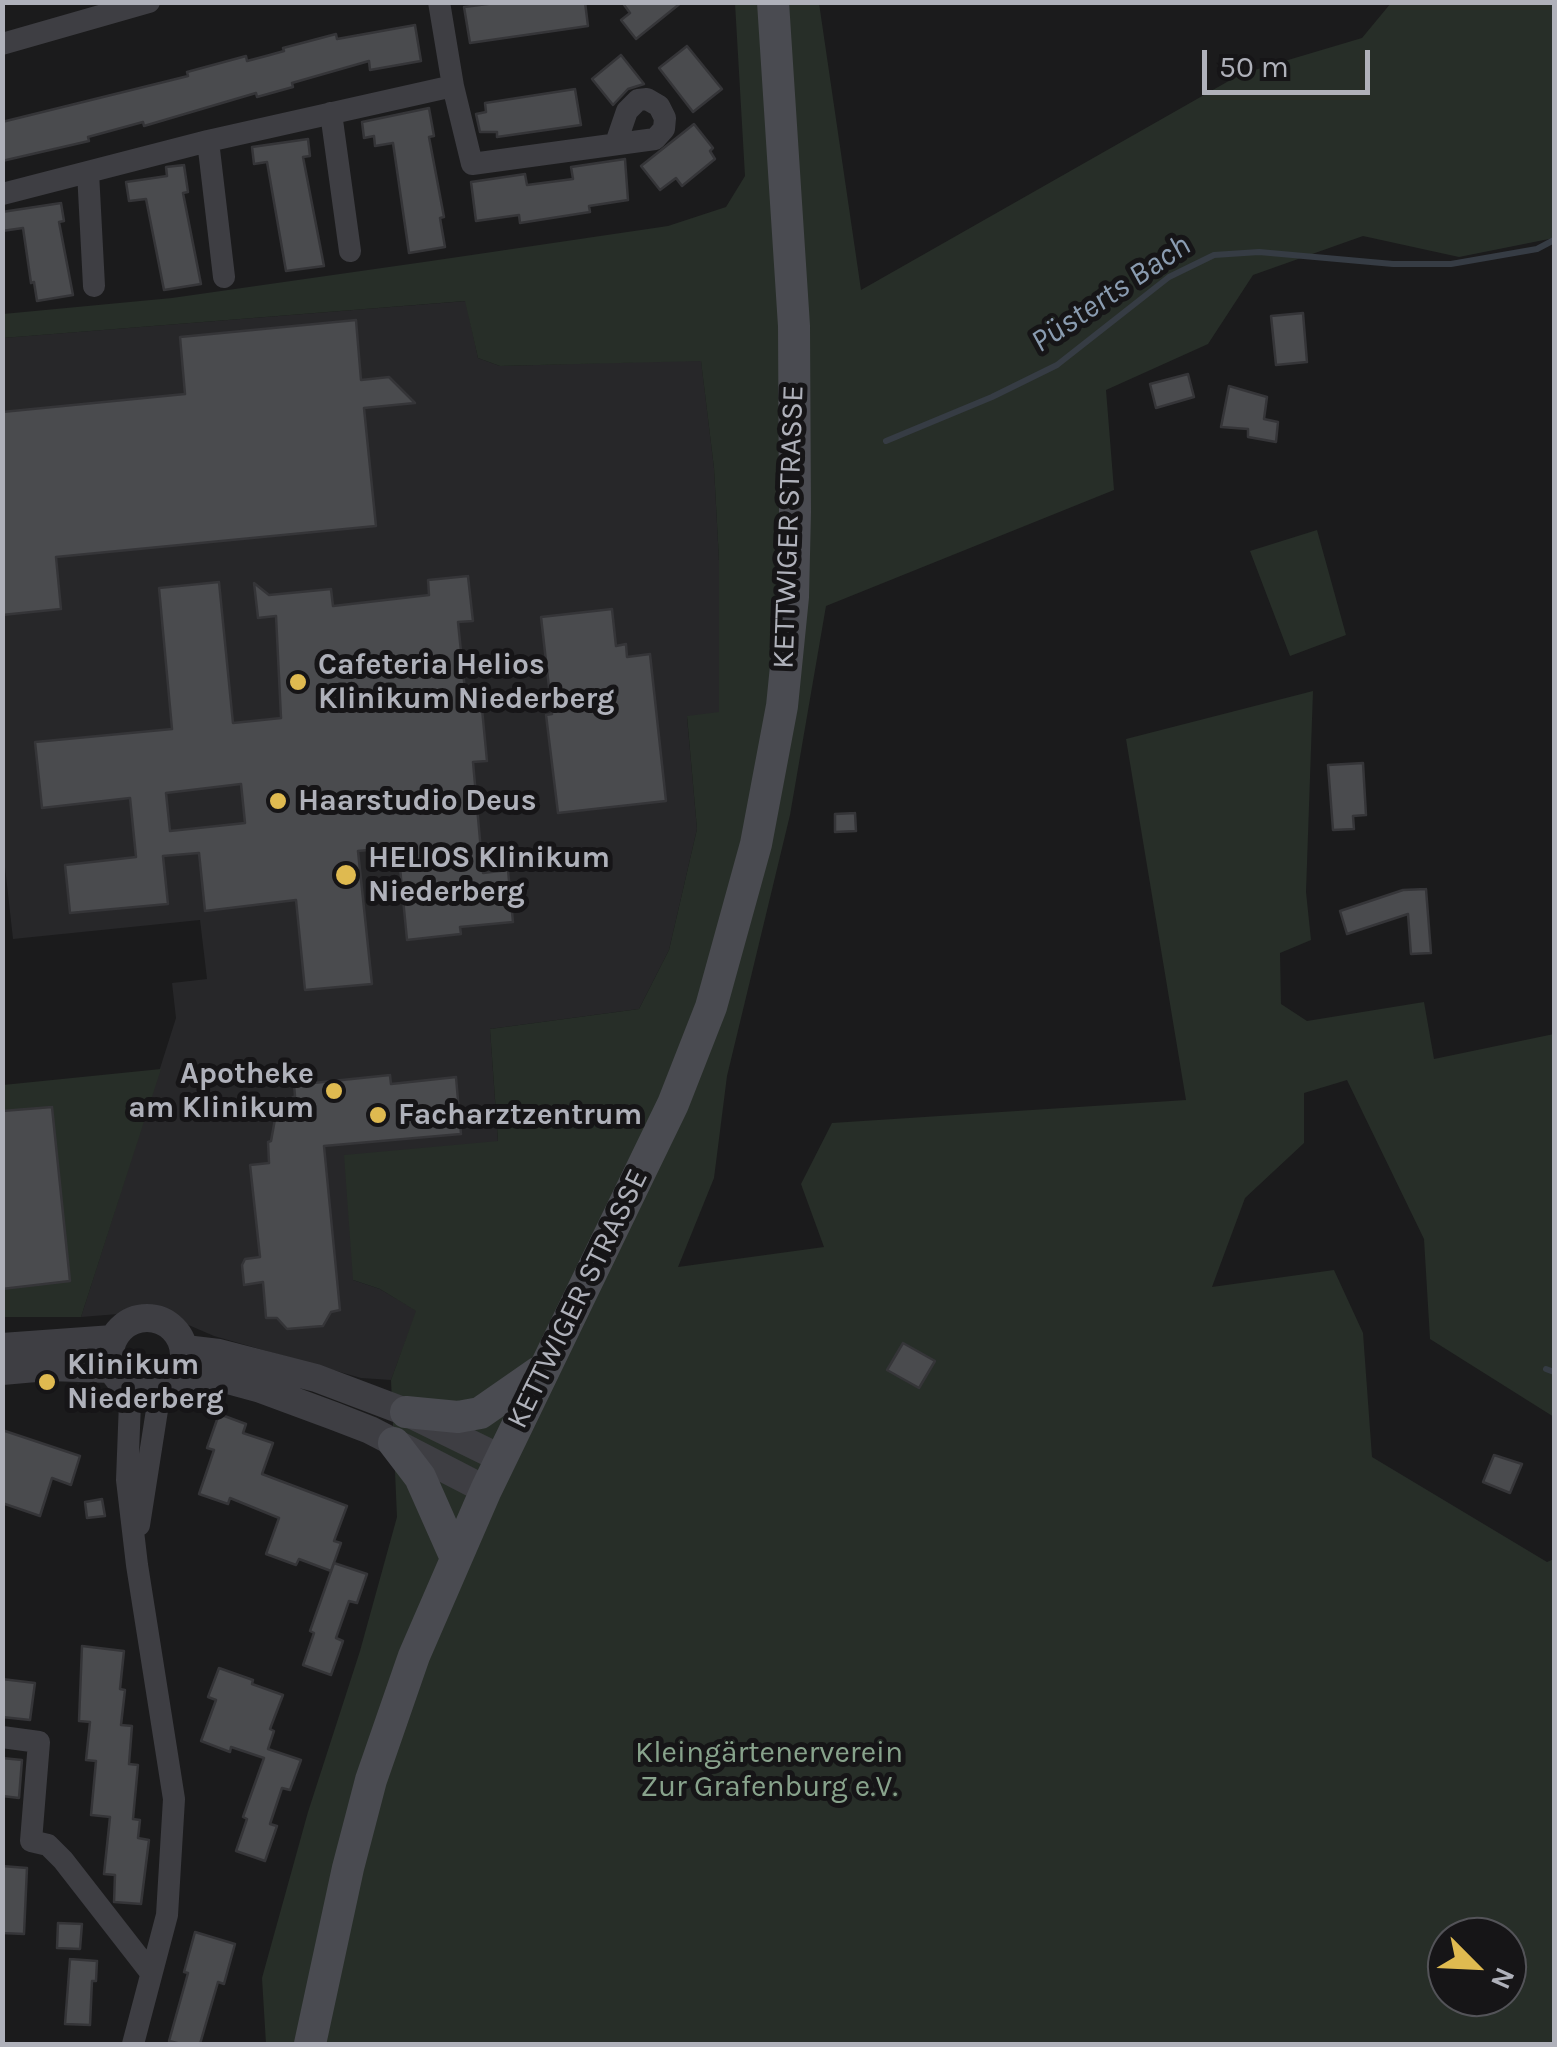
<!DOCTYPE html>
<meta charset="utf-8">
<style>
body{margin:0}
#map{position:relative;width:1557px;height:2047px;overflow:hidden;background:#1b1b1c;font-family:Karla,sans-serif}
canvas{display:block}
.frame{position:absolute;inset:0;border:5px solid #afb1ba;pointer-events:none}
.north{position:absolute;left:1427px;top:1917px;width:100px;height:100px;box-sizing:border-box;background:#161517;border:2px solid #535358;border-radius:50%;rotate:114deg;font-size:28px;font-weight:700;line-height:40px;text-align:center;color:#afb1ba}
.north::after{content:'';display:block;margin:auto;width:35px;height:45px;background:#dfba50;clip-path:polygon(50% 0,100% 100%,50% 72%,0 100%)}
.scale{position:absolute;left:1202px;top:50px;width:168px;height:45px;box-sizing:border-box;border:5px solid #afb1ba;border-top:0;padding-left:12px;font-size:30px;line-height:35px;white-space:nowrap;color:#afb1ba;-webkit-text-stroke:8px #161517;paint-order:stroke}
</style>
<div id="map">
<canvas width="1557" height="2047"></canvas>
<div class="frame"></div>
<div class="north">N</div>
<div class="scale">50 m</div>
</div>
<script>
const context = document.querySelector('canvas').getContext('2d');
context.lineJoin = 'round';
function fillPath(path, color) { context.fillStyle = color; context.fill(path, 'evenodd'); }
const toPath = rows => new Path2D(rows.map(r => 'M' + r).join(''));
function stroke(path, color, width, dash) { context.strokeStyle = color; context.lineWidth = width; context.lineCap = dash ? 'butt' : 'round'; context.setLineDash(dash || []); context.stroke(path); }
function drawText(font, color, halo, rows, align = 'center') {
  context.font = font + ' Karla,sans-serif'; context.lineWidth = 10; context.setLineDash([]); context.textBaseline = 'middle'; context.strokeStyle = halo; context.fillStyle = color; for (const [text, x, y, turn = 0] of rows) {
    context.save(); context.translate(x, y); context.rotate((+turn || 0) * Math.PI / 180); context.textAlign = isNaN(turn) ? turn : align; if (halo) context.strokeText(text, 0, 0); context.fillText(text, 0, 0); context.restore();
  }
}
fillPath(toPath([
 [466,301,478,358,500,366,701,360,714,468,719,560,719,713,687,717,697,829,669,950,639,1009,490,1029,498,1142,353,1280,380,1289,417,1311,391,1380,361,1378,214,1336,156,1311,81,1317,176,1018,172,983,207,979,200,920,13,939,2,840,2,338]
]), '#272729');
fillPath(toPath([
 [735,3,819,3,861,290,1241,74,1362,38,1391,3,1554,3,1554,238,1459,257,1363,236,1253,275,1208,344,1106,390,1114,490,826,606,790,815,727,1076,714,1178,678,1267,824,1247,801,1184,832,1123,1186,1100,1126,739,1313,691,1306,892,1311,940,1280,953,1281,1004,1307,1021,1424,1002,1434,1059,1554,1034,1554,1417,1430,1339,1424,1239,1347,1080,1304,1093,1304,1143,1245,1198,1212,1287,1334,1270,1363,1333,1372,1457,1547,1562,1554,1559,1554,2044,266,2044,262,1978,308,1812,360,1651,397,1517,391,1380,416,1311,380,1289,353,1280,344,1155,498,1141,490,1029,639,1009,669,950,697,829,687,716,719,712,719,560,714,468,701,361,500,366,478,358,465,301,3,338,3,314,172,298,431,261,668,226,726,207,745,176],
 [1447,1937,1507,1937,1507,1997,1447,1997],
 [1317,530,1346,635,1290,656,1250,551],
 [161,1069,81,1317,3,1317,3,1289,70,1281,52,1107,3,1111,3,1085]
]), '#272e28');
stroke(toPath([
 [886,441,992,397,1057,365,1169,277,1214,255,1259,252,1393,264,1451,264,1537,249,1554,240],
 [1546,1369,1554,1372]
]), '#363c44', 6);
const building = toPath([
 [503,2,585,2,588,26,470,43,464,7,503,2],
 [622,2,682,2,636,39,621,20,630,13,622,2],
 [415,25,421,61,370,70,369,61,292,83,293,87,257,97,256,93,144,126,143,122,88,137,89,141,2,161,2,122,188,76,187,72,246,56,247,61,266,56,284,51,283,48,336,34,337,39,415,25],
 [687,46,722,89,693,112,659,68,687,46],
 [621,55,644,84,628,89,613,105,592,79,621,55],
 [575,89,581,125,497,137,497,132,480,132,476,114,486,112,485,103,575,89],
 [429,108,434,136,429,137,444,217,440,218,445,247,409,253,393,143,375,146,374,136,364,138,362,122,429,108],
 [694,124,713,148,710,151,715,159,682,186,676,178,660,190,641,166,694,124],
 [308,139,310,156,303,157,324,266,286,271,267,162,254,164,252,147,308,139],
 [625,159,628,200,589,206,590,212,520,223,519,215,476,221,471,182,525,174,527,185,573,179,571,167,625,159],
 [184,165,188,192,183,193,201,284,164,290,146,199,129,201,126,182,167,176,166,167,184,165],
 [61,203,64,221,59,222,73,295,37,301,34,282,31,283,23,228,2,231,2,212,61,203],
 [1303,313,1307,362,1276,365,1271,316,1303,313],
 [356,320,361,380,389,377,415,403,364,408,376,526,56,557,61,609,2,615,2,412,185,394,180,337,356,320],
 [1188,374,1194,397,1156,408,1150,384,1188,374],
 [1229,386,1267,397,1264,419,1278,422,1276,442,1248,437,1248,429,1221,427,1229,386],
 [468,576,473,621,458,622,466,700,481,698,487,761,473,762,483,873,508,870,513,922,460,927,461,934,407,940,398,847,358,851,372,984,305,990,296,900,205,911,199,853,163,856,168,904,70,913,65,865,136,857,130,798,42,808,35,742,172,729,159,588,219,582,233,723,281,718,276,616,258,618,254,583,269,595,331,589,333,606,429,595,428,580,468,576],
 [241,784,245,823,170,831,166,793,241,784],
 [612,609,616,646,626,644,627,657,650,654,666,801,558,813,546,715,552,714,541,617,612,609],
 [1363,763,1366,815,1353,816,1354,829,1333,830,1328,765,1363,763],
 [855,813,856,831,835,832,835,814,855,813],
 [1426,889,1431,953,1411,954,1408,914,1347,934,1340,911,1403,890,1426,889],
 [390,1075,391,1084,456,1077,461,1134,324,1146,340,1310,331,1312,323,1326,287,1329,277,1318,266,1318,263,1282,244,1285,242,1265,245,1259,260,1257,250,1165,269,1163,268,1142,271,1141,275,1119,286,1101,295,1096,294,1085,390,1075],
 [52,1107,70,1281,2,1289,2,1111,52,1107],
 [903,1343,935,1361,919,1388,887,1370,903,1343],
 [219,1414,246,1424,243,1433,273,1443,262,1474,347,1506,334,1541,341,1543,331,1571,299,1559,296,1565,266,1554,279,1518,230,1498,228,1504,199,1494,214,1450,207,1448,219,1414],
 [2,1430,80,1456,71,1485,52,1478,40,1516,2,1503,2,1430],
 [1494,1455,1522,1464,1510,1493,1483,1482,1494,1455],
 [102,1499,105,1516,87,1518,85,1502,102,1499],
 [334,1563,367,1574,357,1603,349,1601,336,1638,343,1641,331,1675,303,1665,314,1633,310,1631,334,1563],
 [82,1646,124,1651,120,1689,125,1690,121,1725,132,1726,129,1764,138,1765,133,1819,140,1820,138,1838,149,1840,141,1904,114,1902,115,1875,104,1874,110,1817,91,1815,96,1761,86,1760,90,1722,79,1721,82,1646],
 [219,1668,253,1680,252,1684,283,1695,270,1729,274,1731,268,1749,301,1760,290,1790,282,1788,270,1824,277,1826,265,1861,236,1851,247,1819,243,1817,264,1758,231,1747,230,1752,201,1741,216,1700,208,1697,219,1668],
 [2,1679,35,1683,30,1720,2,1717,2,1679],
 [2,1758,22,1760,19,1798,2,1796,2,1758],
 [2,1866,27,1868,24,1934,2,1933,2,1866],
 [58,1923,82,1924,80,1949,57,1948,58,1923],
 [195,1932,235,1944,224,1984,218,1982,200,2044,181,2044,169,2041,188,1973,184,1972,195,1932],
 [70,1959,97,1961,96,1981,92,1981,90,2025,65,2024,70,1959]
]);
fillPath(building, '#4a4b4e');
stroke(building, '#353538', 2.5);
stroke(toPath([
 [439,2,453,86,472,164,655,139,664,129,665,118,659,106,647,99,638,100,627,111,616,143],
 [2,44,149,2],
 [331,113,350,251],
 [208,141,224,277],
 [88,172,94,286],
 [2,194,208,141,453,86],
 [120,1381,130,1402,127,1480,137,1565,174,1799,167,1915,133,2044],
 [139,1525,160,1391],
 [2,1737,39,1742,31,1841,48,1845,63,1860,151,1973]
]), '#3e3e43', 22);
stroke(toPath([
 '110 1355a37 37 0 1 1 74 0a37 37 0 1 1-74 0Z',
 [2,1347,113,1339],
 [185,1349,219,1353,316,1378,406,1412,500,1458],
 [2,1371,47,1367,113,1369],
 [180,1374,228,1380,261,1389,334,1416,370,1430,486,1490]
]), '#3e3e43', 28);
stroke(toPath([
 [406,1412,458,1417,480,1413,539,1372],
 [394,1443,420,1477,455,1556],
 [310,2044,348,1868,371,1780,414,1656,486,1490,673,1104,711,1007,756,844,782,706,793,597,795,512,794,326,773,2]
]), '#4a4b51', 32);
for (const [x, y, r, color] of [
 [298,682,10,"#dfba50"],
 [278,801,10,"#dfba50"],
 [346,875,12,"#dfba50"],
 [334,1091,10,"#dfba50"],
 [378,1115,10,"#dfba50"],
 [47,1382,10,"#dfba50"]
]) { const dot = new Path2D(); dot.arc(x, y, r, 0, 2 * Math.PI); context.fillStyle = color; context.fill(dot); stroke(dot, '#161517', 4); }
drawText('30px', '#afb1ba', '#161517', [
 ["KETTWIGER STRASSE",789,527,-88],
 ["KETTWIGER STRASSE",578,1299,-64]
]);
drawText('bold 30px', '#afb1ba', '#161517', [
 ["Cafeteria Helios",318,665],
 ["Klinikum Niederberg",318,699],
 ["Haarstudio Deus",298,801],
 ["HELIOS Klinikum",368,858],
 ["Niederberg",368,892],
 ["Apotheke",314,1074,"right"],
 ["am Klinikum",314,1108,"right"],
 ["Facharztzentrum",398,1115],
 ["Klinikum",67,1365],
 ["Niederberg",67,1399]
], 'left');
drawText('30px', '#88a38c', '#161517', [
 ["Kleingärtenerverein",769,1753],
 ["Zur Grafenburg e.V.",769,1787]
]);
drawText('italic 32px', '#8a9cb1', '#161517', [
 ["Püsterts Bach",1111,294,-34]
]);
</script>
